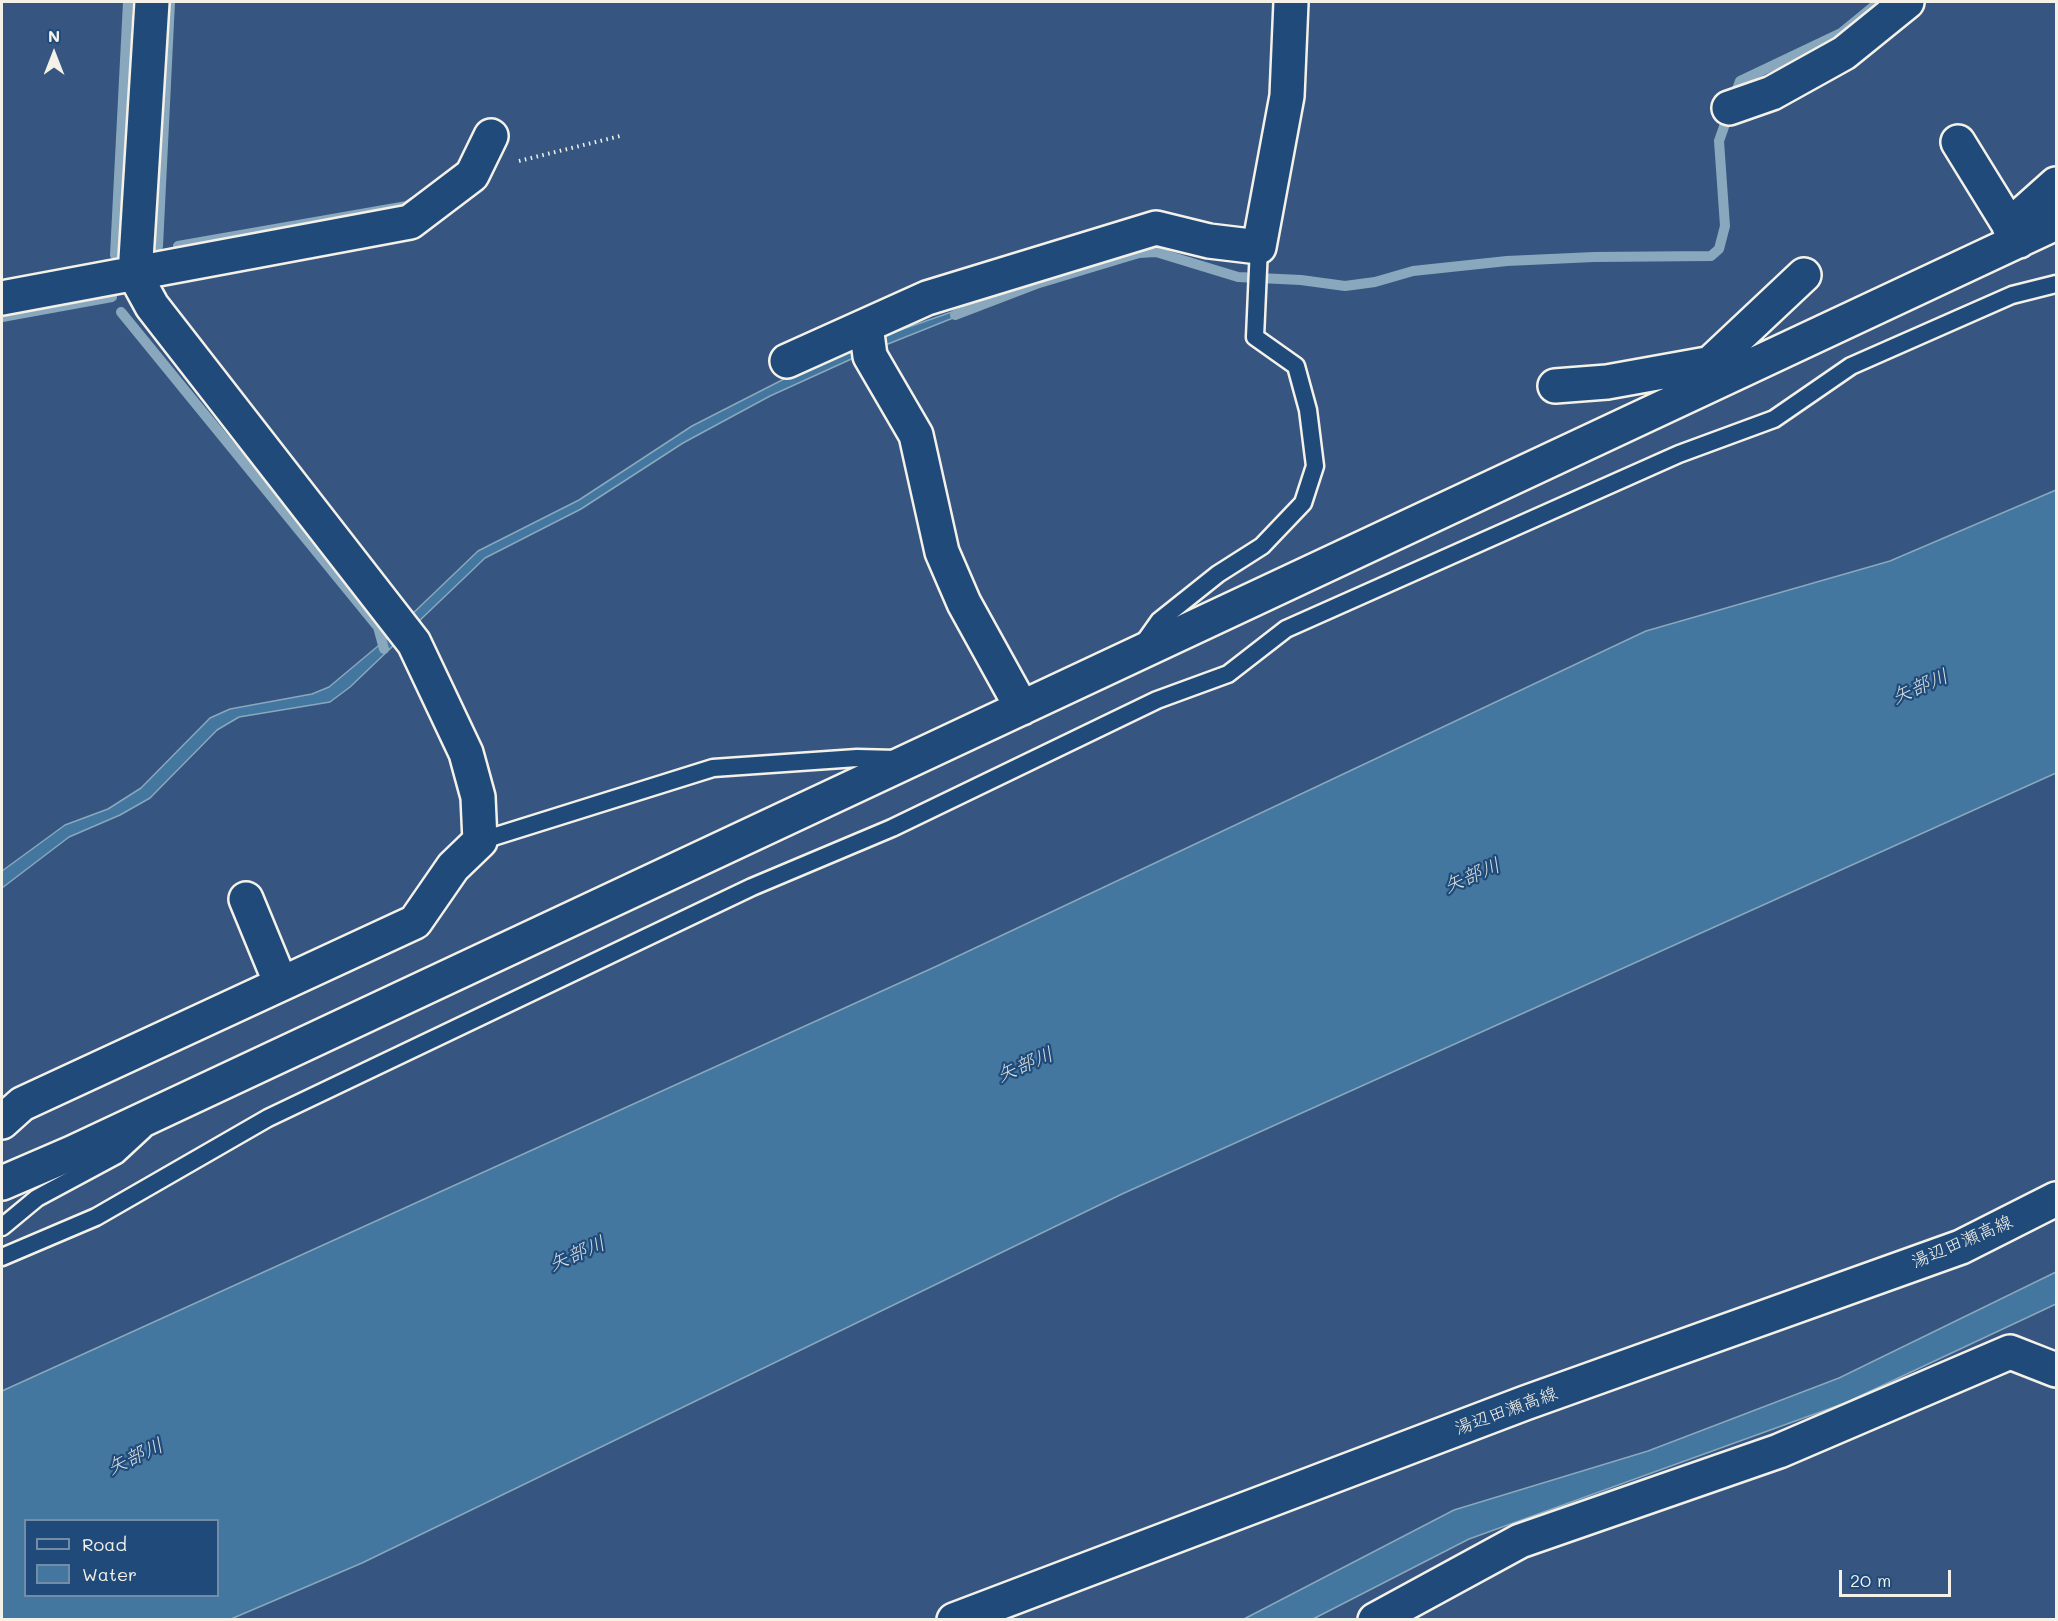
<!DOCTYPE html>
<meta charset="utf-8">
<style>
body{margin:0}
#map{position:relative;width:2058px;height:1621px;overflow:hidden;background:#365681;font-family:Mali,sans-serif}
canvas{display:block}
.frame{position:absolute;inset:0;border:3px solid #f4f1e8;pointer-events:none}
.legend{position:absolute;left:24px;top:1519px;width:195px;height:78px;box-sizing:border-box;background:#1f4a7a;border:2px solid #748da6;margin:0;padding:8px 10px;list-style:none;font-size:18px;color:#f4f1e8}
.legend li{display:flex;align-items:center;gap:12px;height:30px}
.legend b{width:30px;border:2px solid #748da6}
.north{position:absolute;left:24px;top:24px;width:60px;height:60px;-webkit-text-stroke:4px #1f4a7a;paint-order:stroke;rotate:0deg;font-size:16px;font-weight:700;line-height:24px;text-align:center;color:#f4f1e8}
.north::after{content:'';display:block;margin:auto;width:21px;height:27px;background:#f4f1e8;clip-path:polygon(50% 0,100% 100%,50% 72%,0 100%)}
.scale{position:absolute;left:1839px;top:1570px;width:112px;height:27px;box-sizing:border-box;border:3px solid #f4f1e8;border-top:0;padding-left:8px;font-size:18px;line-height:21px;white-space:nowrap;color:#f4f1e8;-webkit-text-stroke:4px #1f4a7a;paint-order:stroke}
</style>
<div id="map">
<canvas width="2058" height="1621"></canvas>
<div class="frame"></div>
<ul class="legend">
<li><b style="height:8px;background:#1f4a7a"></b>Road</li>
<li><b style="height:16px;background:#4377a0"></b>Water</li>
</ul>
<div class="north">N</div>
<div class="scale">20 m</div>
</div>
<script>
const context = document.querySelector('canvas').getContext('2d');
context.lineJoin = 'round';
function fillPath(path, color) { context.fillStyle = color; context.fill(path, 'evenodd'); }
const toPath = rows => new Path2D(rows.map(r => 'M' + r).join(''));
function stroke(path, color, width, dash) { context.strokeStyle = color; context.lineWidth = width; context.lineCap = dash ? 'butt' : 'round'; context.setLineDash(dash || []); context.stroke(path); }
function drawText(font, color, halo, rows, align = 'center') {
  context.font = font + ' Mali,"Klee One",sans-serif'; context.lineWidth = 4.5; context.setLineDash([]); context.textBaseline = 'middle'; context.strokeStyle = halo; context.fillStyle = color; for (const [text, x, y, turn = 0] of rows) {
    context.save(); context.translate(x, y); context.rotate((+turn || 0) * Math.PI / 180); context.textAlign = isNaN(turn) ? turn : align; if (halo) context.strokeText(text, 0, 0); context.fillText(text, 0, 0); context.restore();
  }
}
const water = toPath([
 [966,307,968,312,858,356,770,396,683,443,581,509,485,558,350,687,330,702,239,717,217,730,150,798,120,815,69,837,2,888,2,871,65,825,108,809,141,788,210,718,230,709,312,694,329,687,384,641,478,551,579,500,692,426,788,377,883,336,966,307],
 [2056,490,2056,773,1122,1194,362,1563,231,1619,2,1619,2,1391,937,966,1646,631,1890,561,2056,490],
 [26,1520,218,1520,218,1596,26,1596,26,1520],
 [2056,1272,2056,1304,1845,1403,1469,1539,1313,1619,1244,1619,1454,1510,1648,1451,1839,1378,2056,1272]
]);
fillPath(water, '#4377a0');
stroke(water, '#8aa8bd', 1.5);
stroke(toPath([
 [158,246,170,2],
 [178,246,407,206,413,202],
 [115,255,128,2],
 [121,312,378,627,384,649],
 [955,315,1036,284,1139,253,1156,252,1238,277,1301,280,1345,286,1375,282,1413,271,1507,261,1594,257,1711,256,1719,249,1725,226,1719,141,1740,81,1841,33,1879,2],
 [2,317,112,297]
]), '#8aa8bd', 10);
const service = toPath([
 [1142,645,1159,621,1218,574,1262,546,1303,503,1315,466,1308,410,1296,366,1255,337,1259,247],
 [480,841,713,768,857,758,896,759],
 [2,1227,37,1198,117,1155,144,1130],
 [2,1257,96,1217,268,1118,752,887,892,828,1157,700,1228,674,1286,629,1679,454,1774,419,1851,366,2012,295,2056,284]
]);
const minor = toPath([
 [1729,108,1772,93,1844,53,1907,2],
 [1958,142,2019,241],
 [2009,226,2056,184],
 [2,298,410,222,472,175,491,136],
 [866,326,870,356,916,435,942,552,964,603,1022,708],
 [787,361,927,298,1156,228,1209,241,1259,247,1287,96,1291,2],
 [1703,370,1804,275],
 [1555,386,1607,382,1707,364,1743,362],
 [246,899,281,984],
 [2,1122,22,1104,415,922,453,867,480,841,478,797,466,753,414,643,152,306,135,275,152,2],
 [2,1183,72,1153,2056,223],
 [1375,1620,1520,1541,1779,1451,2010,1352,2056,1370]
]);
const secondary = toPath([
 [954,1620,1525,1403,1961,1247,2056,1199]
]);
stroke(service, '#f4f1e8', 21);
stroke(minor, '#f4f1e8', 38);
stroke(secondary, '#f4f1e8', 38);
stroke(toPath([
 [519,161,620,136]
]), '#f4f1e8', 4, [1.5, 4.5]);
stroke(service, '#1f4a7a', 16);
stroke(minor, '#1f4a7a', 33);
stroke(secondary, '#1f4a7a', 33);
drawText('18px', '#f4f1e8', '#1f4a7a', [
 ["湯辺田瀬高線",1962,1242,-23],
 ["湯辺田瀬高線",1506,1411,-20]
]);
drawText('italic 20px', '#d9dfdd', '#1f4a7a', [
 ["矢部川",1920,687,-23],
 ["矢部川",1472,876,-23],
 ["矢部川",1025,1065,-23],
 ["矢部川",577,1254,-23],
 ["矢部川",135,1457,-25]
]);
</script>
